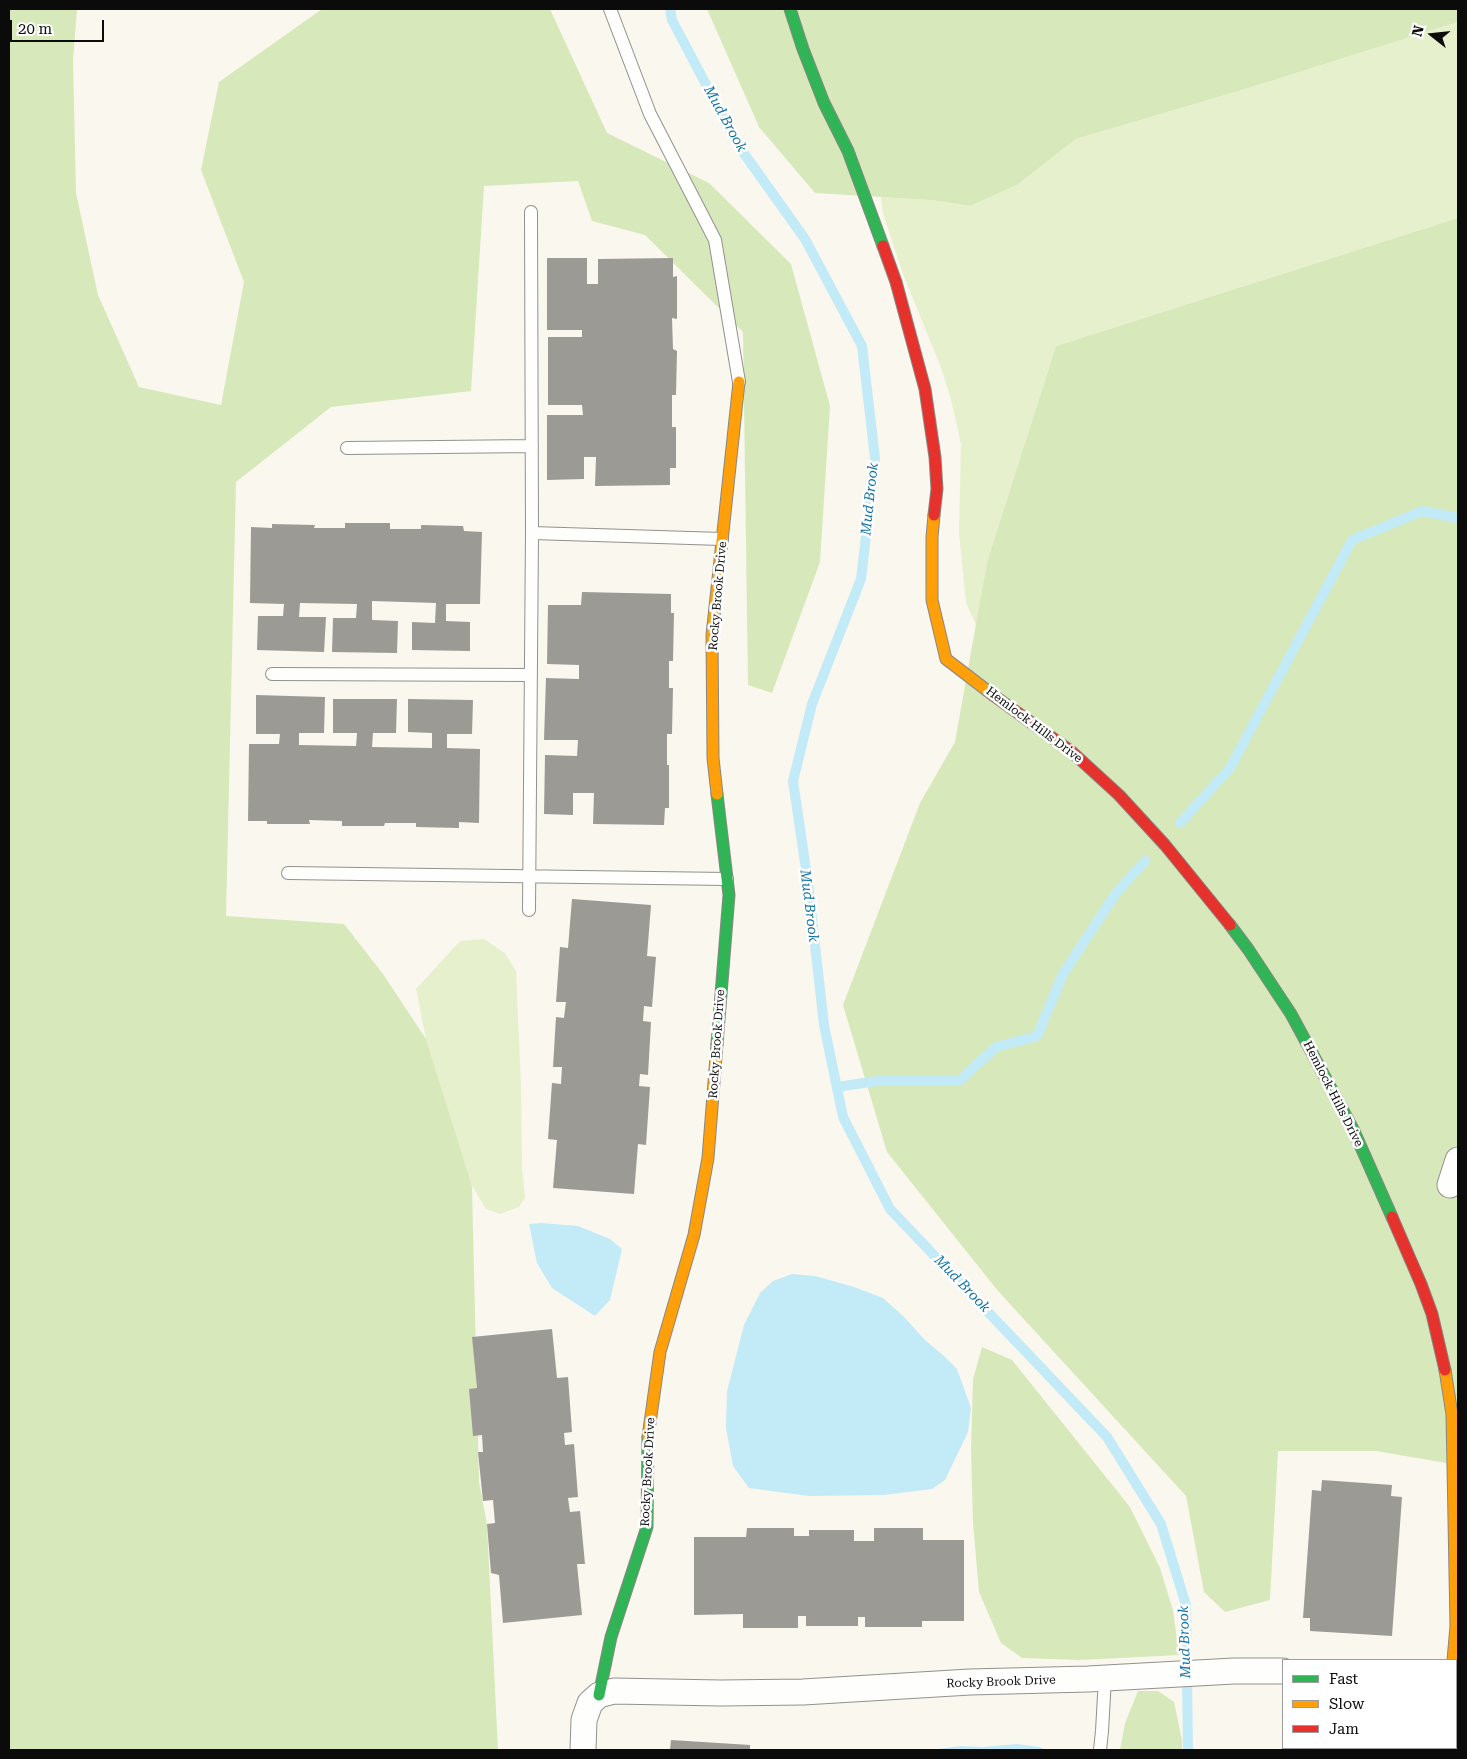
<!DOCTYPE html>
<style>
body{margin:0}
#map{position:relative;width:1467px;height:1759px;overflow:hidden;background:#faf7ef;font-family:"Roboto Serif",serif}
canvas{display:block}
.frame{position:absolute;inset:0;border:10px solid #0b0b0b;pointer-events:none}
.legend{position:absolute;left:1282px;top:1659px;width:175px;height:90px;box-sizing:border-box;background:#fff;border:1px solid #9d9d9d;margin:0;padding:6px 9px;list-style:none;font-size:15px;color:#0b0b0b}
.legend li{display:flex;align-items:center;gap:10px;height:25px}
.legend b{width:25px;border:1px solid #9d9d9d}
.north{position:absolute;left:1407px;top:10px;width:50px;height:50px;-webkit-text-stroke:4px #fff;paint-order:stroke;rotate:286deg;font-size:14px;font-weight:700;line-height:20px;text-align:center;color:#0b0b0b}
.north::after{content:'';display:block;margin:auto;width:18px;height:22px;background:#0b0b0b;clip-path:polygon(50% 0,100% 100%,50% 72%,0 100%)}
.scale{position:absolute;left:10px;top:20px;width:94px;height:22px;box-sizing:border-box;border:2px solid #0b0b0b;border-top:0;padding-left:6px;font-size:15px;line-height:18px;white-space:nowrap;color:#0b0b0b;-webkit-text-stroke:4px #fff;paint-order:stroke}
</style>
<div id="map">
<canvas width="1467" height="1759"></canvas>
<div class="frame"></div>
<ul class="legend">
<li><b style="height:6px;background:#30b455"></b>Fast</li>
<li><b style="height:6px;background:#ff9f0a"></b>Slow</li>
<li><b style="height:6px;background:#e5322d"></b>Jam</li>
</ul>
<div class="north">N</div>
<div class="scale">20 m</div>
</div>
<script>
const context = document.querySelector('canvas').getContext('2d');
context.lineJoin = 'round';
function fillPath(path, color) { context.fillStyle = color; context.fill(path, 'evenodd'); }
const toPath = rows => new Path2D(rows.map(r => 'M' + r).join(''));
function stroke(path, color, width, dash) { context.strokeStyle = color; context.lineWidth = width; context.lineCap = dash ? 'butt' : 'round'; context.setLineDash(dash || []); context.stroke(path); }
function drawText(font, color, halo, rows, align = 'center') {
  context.font = font + ' "Roboto Serif",serif'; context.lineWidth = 5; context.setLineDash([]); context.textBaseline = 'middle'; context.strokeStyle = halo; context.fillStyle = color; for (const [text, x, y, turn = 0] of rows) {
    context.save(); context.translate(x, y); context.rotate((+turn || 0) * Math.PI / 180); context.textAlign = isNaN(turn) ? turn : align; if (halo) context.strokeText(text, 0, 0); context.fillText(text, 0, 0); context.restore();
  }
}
fillPath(toPath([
 [1458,22,1458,218,1056,346,987,562,976,625,966,603,959,533,961,444,951,399,940,365,903,274,883,214,881,197,931,200,970,206,1017,185,1076,139,1242,90],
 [484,939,505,953,516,971,521,1086,522,1167,525,1198,519,1207,500,1214,486,1209,471,1184,426,1039,416,989,460,941]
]), '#e6f0cd');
fillPath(toPath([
 [9,9,77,9,73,60,76,193,98,295,139,387,221,405,244,282,201,170,219,82,322,9,550,9,607,133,709,183,791,264,830,406,820,562,772,693,748,685,743,332,645,235,592,221,578,181,484,186,471,391,331,407,236,482,226,916,344,924,383,974,426,1039,472,1186,479,1482,487,1524,498,1750,9,1750],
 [707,9,1458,9,1458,22,1242,90,1076,139,1017,185,970,206,931,200,815,193,759,127],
 [1458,218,1458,1465,1376,1451,1278,1451,1270,1600,1225,1612,1204,1592,1186,1496,998,1291,887,1152,843,1005,920,803,955,742,987,562,1056,346],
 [982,1347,1012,1360,1130,1507,1160,1568,1173,1610,1179,1655,1080,1660,1022,1658,1001,1643,979,1592,973,1523,971,1449,973,1379],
 [1138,1691,1158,1691,1174,1702,1182,1740,1182,1750,1120,1750,1125,1723]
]), '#d7e9bb');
fillPath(toPath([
 [541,1223,578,1226,610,1239,622,1249,610,1300,595,1316,552,1288,537,1263,529,1224],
 [792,1274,815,1276,854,1287,883,1298,903,1316,925,1340,944,1356,957,1369,971,1408,968,1432,945,1480,932,1489,884,1495,809,1496,749,1488,733,1466,726,1428,727,1391,744,1325,760,1293,773,1281],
 [1017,1744,1040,1747,1045,1750,931,1750,961,1746,983,1747]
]), '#c3eaf7');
stroke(toPath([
 [670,9,672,20,738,145,805,239,862,346,875,458,861,579,812,704,793,781,808,883,824,1025,843,1117,890,1209,1107,1437,1161,1524,1186,1605,1188,1750],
 [1180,823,1230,768,1352,540,1422,511,1458,518],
 [837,1087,877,1081,959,1081,996,1047,1037,1036,1063,974,1116,893,1145,861]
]), '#c3eaf7', 10);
fillPath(toPath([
 [547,258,587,258,587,284,598,284,598,259,673,258,673,277,677,276,677,319,672,318,673,349,677,351,676,395,672,395,672,427,676,427,676,468,670,468,670,485,595,486,596,457,584,457,584,479,547,480,547,415,583,415,582,405,548,405,548,337,582,337,582,330,547,330],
 [345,523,390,523,390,529,421,529,421,525,463,526,464,531,482,532,480,604,446,604,446,621,470,622,470,651,412,650,412,622,435,623,436,603,372,601,372,620,398,621,397,653,332,652,333,618,356,618,357,604,300,603,299,617,326,617,324,652,257,650,258,616,283,616,284,604,250,603,251,527,272,528,272,524,315,525,314,528,345,528],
 [582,592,671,594,671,613,674,613,673,661,669,661,669,688,673,688,672,734,667,734,667,765,669,765,669,808,665,808,664,825,593,824,594,793,573,793,573,815,544,814,545,755,577,756,578,740,544,740,546,678,579,679,579,665,547,664,548,605,581,605],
 [256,695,325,697,324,733,299,733,299,745,356,746,357,733,333,733,333,699,397,699,396,733,373,733,372,747,432,748,432,733,408,732,408,699,473,700,472,734,447,734,447,748,480,749,479,823,459,822,459,828,416,827,416,823,385,823,384,826,342,826,342,821,309,820,310,824,267,824,267,821,248,821,249,744,279,744,280,734,256,734],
 [572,899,651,905,647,956,656,957,652,1007,644,1006,643,1021,651,1022,648,1075,640,1074,639,1086,650,1087,646,1145,638,1144,634,1194,553,1188,557,1140,548,1139,552,1083,561,1084,562,1067,553,1067,556,1017,564,1018,566,1002,556,1002,560,947,568,948],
 [552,1329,557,1378,568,1377,572,1432,564,1433,565,1445,574,1444,578,1497,568,1498,570,1512,580,1511,585,1564,577,1564,582,1615,503,1623,499,1575,491,1573,487,1524,495,1523,493,1500,483,1501,478,1452,483,1452,482,1435,473,1436,469,1389,477,1388,472,1337],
 [1322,1480,1392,1485,1391,1496,1402,1497,1392,1636,1310,1631,1310,1618,1303,1618,1312,1490,1321,1491],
 [747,1528,794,1528,794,1536,809,1536,809,1530,854,1530,854,1541,874,1541,874,1528,923,1528,923,1540,964,1540,964,1621,922,1621,922,1627,865,1627,865,1617,858,1617,858,1626,806,1626,806,1616,798,1616,798,1628,743,1628,743,1614,694,1615,694,1537,746,1537],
 [671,1740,750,1745,750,1750,670,1750],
 [1282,1748,1376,1748,1376,1750,1281,1750]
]), '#9c9a95');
const lane = toPath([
 [610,9,650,114,715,240,739,382],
 [531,212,532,533],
 [347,448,532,446],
 [272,674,531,675],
 [288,873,727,879],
 [529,910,532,533,722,539],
 [1100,1750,1102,1731,1105,1678]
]);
const street = toPath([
 [1450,1185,1458,1160],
 [583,1750,584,1720,590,1703,599,1695,614,1691,721,1693,803,1692,970,1682,1088,1679,1234,1671,1283,1671],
 [1439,1750,1439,1748]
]);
const fast = toPath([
 [790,9,803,49,824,103,848,151,883,246],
 [1230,925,1248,949,1291,1014,1353,1129,1392,1217],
 [717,1044,729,895,717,794],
 [599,1695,611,1637,647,1527,648,1437]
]);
const slow = toPath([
 [934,515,932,537,932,600,946,659,993,695],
 [717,794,713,758,712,635,739,382],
 [1445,1370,1452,1414,1456,1626,1453,1660],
 [648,1437,660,1352,694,1235,708,1158,717,1044]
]);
const jam = toPath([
 [883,246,896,282,925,389,935,457,937,489,934,515],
 [993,695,1072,752,1119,795,1165,845,1230,925],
 [1392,1217,1421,1284,1432,1314,1445,1370]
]);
stroke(lane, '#93918e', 14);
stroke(street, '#93918e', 27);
stroke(fast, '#898884', 13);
stroke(slow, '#898884', 13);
stroke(jam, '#898884', 13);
stroke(lane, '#fefefd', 12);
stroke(street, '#fefefd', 25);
stroke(fast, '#30b455', 11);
stroke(slow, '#ff9f0a', 11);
stroke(jam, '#e5322d', 11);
drawText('12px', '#0b0b0b', '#fff', [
 ["Rocky Brook Drive",718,596,-85],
 ["Hemlock Hills Drive",1034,725,37],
 ["Rocky Brook Drive",717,1044,-86],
 ["Hemlock Hills Drive",1333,1094,63],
 ["Rocky Brook Drive",648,1472,-87],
 ["Rocky Brook Drive",1001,1682,-2]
]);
drawText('italic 14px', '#0e72a4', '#fff', [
 ["Mud Brook",725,119,61],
 ["Mud Brook",870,499,-84],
 ["Mud Brook",809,906,83],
 ["Mud Brook",962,1284,46],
 ["Mud Brook",1185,1642,-92]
]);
</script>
